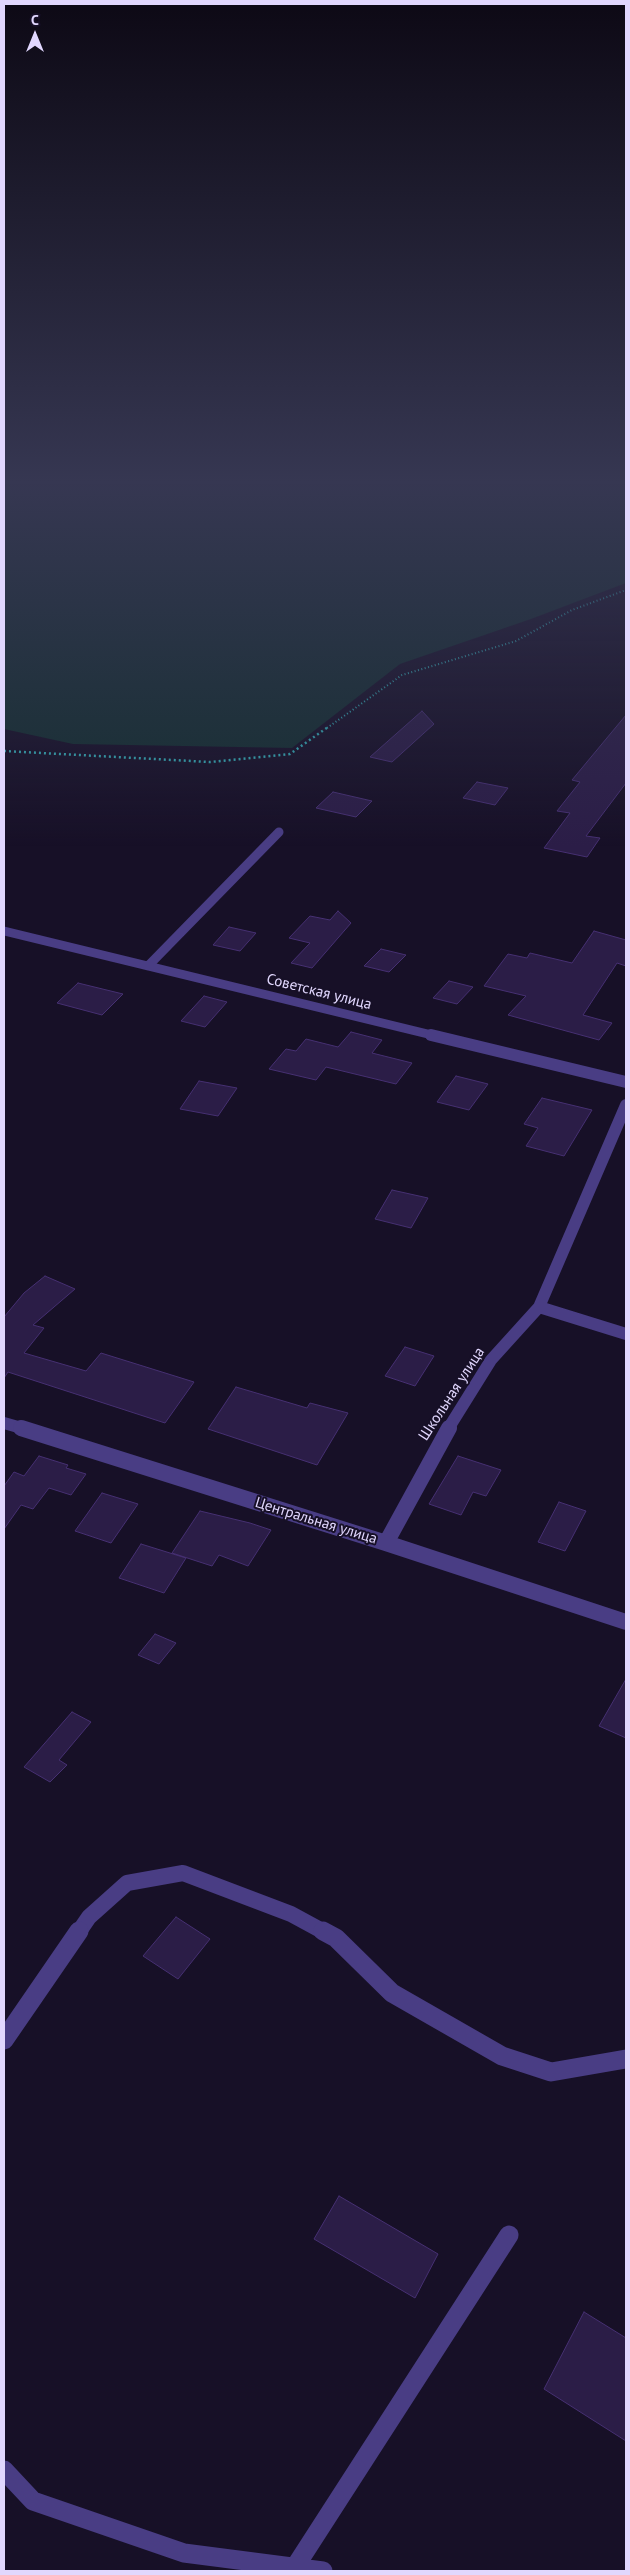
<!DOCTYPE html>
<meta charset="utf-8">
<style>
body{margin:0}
#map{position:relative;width:630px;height:2575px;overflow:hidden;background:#171027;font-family:"PT Sans",sans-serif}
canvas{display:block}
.frame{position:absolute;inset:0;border:5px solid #e1d7fe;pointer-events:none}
.north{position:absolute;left:10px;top:10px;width:50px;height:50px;-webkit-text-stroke:4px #171027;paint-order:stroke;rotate:0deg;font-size:14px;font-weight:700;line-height:20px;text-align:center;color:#e1d7fe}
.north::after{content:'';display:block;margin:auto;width:18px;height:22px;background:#e1d7fe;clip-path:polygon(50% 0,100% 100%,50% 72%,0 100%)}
</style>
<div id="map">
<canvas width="630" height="2575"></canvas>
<div class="frame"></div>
<div class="north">С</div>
</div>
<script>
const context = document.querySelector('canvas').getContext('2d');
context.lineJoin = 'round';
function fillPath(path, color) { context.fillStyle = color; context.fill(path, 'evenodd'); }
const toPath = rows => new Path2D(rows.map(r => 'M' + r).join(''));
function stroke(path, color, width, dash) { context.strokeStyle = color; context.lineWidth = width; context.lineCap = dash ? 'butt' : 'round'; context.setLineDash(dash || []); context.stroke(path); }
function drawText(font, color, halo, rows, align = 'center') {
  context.font = font + ' "PT Sans",sans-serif'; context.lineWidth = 4; context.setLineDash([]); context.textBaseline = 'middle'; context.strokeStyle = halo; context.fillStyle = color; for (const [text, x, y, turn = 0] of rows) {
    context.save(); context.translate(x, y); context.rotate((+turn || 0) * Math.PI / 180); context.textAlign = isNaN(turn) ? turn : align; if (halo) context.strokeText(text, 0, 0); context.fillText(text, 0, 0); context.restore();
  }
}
fillPath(toPath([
 [4,487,626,487,626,583,531,619,400,664,292,748,73,744,4,729]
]), '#142e30');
const building = toPath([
 [422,711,434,724,392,762,370,757,422,711],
 [626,715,626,783,586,836,600,838,587,857,544,848,570,813,557,811,580,782,572,780,626,715],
 [477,782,508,788,495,805,463,798,477,782],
 [333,792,372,801,356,817,316,808,333,792],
 [338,911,351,923,312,968,291,963,310,943,289,938,310,916,330,920,338,911],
 [229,927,256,933,240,951,213,945,229,927],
 [594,931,626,940,626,966,617,963,583,1015,612,1023,599,1040,508,1015,526,996,484,986,508,954,527,958,530,953,572,963,594,931],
 [381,949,406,955,389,972,364,966,381,949],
 [449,981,473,987,457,1004,433,998,449,981],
 [78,983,123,994,102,1015,57,1003,78,983],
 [204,996,227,1002,205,1027,181,1021,204,996],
 [351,1032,382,1040,372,1053,412,1063,396,1084,326,1067,316,1080,269,1069,286,1049,296,1051,306,1039,338,1047,351,1032],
 [456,1076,488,1084,469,1110,437,1102,456,1076],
 [199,1081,237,1088,218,1116,180,1109,199,1081],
 [542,1098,592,1110,564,1156,526,1146,538,1128,524,1124,542,1098],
 [392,1190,428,1198,411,1228,375,1219,392,1190],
 [45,1276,75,1289,33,1325,44,1328,24,1353,86,1371,101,1353,194,1382,165,1423,8,1372,4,1378,4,1317,24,1293,45,1276],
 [405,1347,434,1356,415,1386,385,1376,405,1347],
 [236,1387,307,1408,310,1403,348,1413,317,1465,208,1429,236,1387],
 [39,1456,68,1465,66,1468,86,1474,71,1495,49,1488,33,1509,21,1505,4,1529,4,1486,14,1472,24,1476,39,1456],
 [458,1456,501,1470,486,1496,473,1492,461,1515,429,1504,458,1456],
 [102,1493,138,1504,111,1543,75,1531,102,1493],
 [559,1502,586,1511,565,1551,538,1542,559,1502],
 [200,1511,250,1523,271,1530,248,1566,219,1555,212,1566,172,1553,200,1511],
 [141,1544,186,1558,164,1593,119,1578,141,1544],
 [155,1634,176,1643,159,1664,138,1655,155,1634],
 [626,1679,626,1738,599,1726,626,1679],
 [72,1712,91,1722,59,1760,67,1765,50,1782,24,1767,72,1712],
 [176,1917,210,1939,178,1979,143,1956,176,1917],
 [339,2196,438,2254,415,2298,314,2239,339,2196],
 [584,2312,626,2338,626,2441,544,2389,584,2312]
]);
fillPath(building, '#2b1d47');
stroke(building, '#463072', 1);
stroke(toPath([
 [327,728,402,675,516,641,572,610,626,590]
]), '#34acb5', 2, [1, 2.5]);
stroke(toPath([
 [4,751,210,762,290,754,328,727]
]), '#34acb5', 2.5, [2, 3]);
stroke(toPath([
 [4,931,436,1036],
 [148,966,279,832]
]), '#493d84', 9);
stroke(toPath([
 [431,1035,626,1082],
 [539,1307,626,1334],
 [4,1423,25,1429],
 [448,1429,491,1360,539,1307,626,1105]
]), '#493d84', 12);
stroke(toPath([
 [21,1428,386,1543,626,1622],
 [386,1543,449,1428],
 [78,1933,89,1917,127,1883,183,1873,291,1914,326,1933]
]), '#493d84', 16);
stroke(toPath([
 [323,1931,336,1938,392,1993,502,2056,551,2072,626,2059],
 [4,2040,79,1931],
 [4,2470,33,2501,184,2553,323,2571],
 [295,2567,509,2235]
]), '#493d84', 19);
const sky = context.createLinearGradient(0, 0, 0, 847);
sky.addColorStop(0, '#0d0915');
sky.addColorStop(0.57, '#363752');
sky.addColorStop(1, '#36375200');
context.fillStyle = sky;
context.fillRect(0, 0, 630, 847);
drawText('15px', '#e1d7fe', '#171027', [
 ["Советская улица",319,992,14],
 ["Школьная улица",452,1394,-57],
 ["Центральная улица",316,1521,17]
]);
</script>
